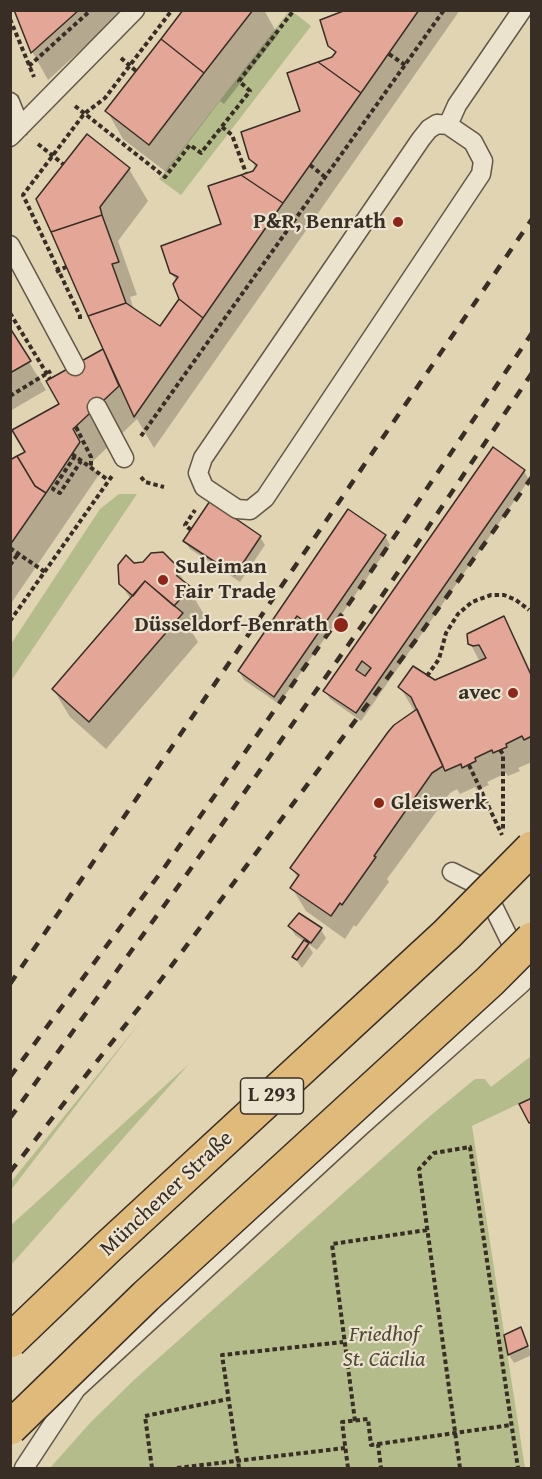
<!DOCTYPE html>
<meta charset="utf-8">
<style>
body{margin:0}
#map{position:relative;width:542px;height:1479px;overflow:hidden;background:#e1d4b3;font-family:"Gentium Book Plus",serif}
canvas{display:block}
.frame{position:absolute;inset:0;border:12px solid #392e25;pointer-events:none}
</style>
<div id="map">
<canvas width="542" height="1479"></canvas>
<div class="frame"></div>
</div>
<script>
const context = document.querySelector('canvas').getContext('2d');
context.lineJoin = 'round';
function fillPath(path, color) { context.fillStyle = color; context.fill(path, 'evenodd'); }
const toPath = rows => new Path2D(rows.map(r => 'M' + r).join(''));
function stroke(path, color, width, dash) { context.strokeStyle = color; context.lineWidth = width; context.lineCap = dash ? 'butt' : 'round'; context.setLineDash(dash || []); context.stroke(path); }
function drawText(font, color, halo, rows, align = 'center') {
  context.font = font + ' "Gentium Book Plus",serif'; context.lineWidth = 4.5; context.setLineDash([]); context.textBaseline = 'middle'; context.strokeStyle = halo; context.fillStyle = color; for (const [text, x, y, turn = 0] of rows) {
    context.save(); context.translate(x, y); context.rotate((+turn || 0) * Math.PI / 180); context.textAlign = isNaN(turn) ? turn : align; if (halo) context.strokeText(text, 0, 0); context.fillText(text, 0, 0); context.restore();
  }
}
fillPath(toPath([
 [289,11,292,11,311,26,181,195,159,179],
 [119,494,137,494,11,681,11,644,100,509],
 [142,1020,11,1190,11,1182],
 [531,1056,531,1098,472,1126,525,1468,50,1468,90,1423,135,1379,430,1116,475,1079,485,1079,491,1087],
 [189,1064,11,1265,11,1225]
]), '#b5bc8b');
fillPath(toPath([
 [16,10,125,10,48,80,33,53],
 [185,10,264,10,278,35,224,104,220,101,166,172,123,139,107,111],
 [350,10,460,10,154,448,137,419,91,463,98,476,10,605,10,462,27,452,61,404,48,382,105,350,38,199,129,169,148,201,118,241,137,295,130,297,134,311,160,329,180,299,177,282,171,272,223,225,256,169,251,159,302,112,336,55,330,45],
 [10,331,46,390,10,411],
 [493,449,524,471,529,480,361,721,330,699,325,691],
 [385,536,390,545,279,704,244,680,239,671],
 [260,537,265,545,240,582,190,549,185,541],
 [144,563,175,566,205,616,192,632,198,642,106,749,70,717,53,689,131,600,121,584,134,564],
 [504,618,517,642,532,674,532,762,518,768,520,771,508,776,506,773,487,782,489,785,477,790,475,787,460,794,457,789,450,793,387,879,389,882,356,927,354,925,345,939,306,911,292,888,298,879,292,868,415,712,400,687,435,682,480,662,470,643],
 [300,915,321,930,326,938,317,950,307,943,313,953,302,968,294,957,305,942,295,935,290,926],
 [520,1329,532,1355,514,1363,509,1355,506,1335]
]), '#0003');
const building = toPath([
 [14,10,79,10,31,53,14,10],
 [183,10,253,10,204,73,161,39,183,10],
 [346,10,419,10,361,93,318,62,332,57,336,52,328,46,320,20,346,10],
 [161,39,204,73,149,145,105,111,161,39],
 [318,62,361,93,283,203,241,175,253,171,257,165,249,159,241,132,300,111,287,73,318,62],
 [87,134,130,168,100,207,102,215,51,232,36,199,87,134],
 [241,175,283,203,203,318,179,299,173,284,178,277,170,273,161,246,221,224,208,186,241,175],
 [102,215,119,262,112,264,126,303,88,316,51,232,102,215],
 [179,299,203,318,134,417,88,316,126,303,160,326,179,299],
 [10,328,31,361,10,373,10,328],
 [103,349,119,386,73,429,80,442,46,493,35,486,17,456,25,452,12,430,59,404,46,381,103,349],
 [493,447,525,470,356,713,323,691,493,447],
 [17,456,35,486,46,493,10,545,10,460,17,456],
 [210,501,261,536,235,575,183,541,210,501],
 [348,509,386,535,274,697,238,671,348,509],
 [163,552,176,565,177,576,191,587,174,606,145,581,133,596,119,584,118,565,126,555,134,563,143,562,151,553,163,552],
 [145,581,183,613,89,722,52,689,145,581],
 [297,616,305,622,299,630,291,625,297,616],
 [504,616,532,677,532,736,524,740,522,736,506,744,507,747,493,753,492,750,475,758,476,761,462,768,461,764,445,771,411,697,398,687,413,666,435,680,486,658,479,645,473,646,468,644,467,634,504,616],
 [362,661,371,668,365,676,356,670,362,661],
 [417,709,443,766,432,773,374,856,376,857,342,905,340,903,331,916,290,888,299,875,290,868,388,732,394,725,417,709],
 [299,913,322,928,311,943,288,926,299,913],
 [304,940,309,943,297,960,292,957,304,940],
 [532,1098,532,1122,529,1123,519,1104,532,1098],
 [521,1327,528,1346,508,1355,504,1335,521,1327]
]);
fillPath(building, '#e4a696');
stroke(building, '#392e25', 1.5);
const service = toPath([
 [10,102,20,127],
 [437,124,448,125,473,142,483,161,481,174,265,498,250,510,237,509,204,487,198,473,203,458,421,139,429,129,437,124],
 [448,125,457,105,522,10],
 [10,137,135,10],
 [10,245,75,366],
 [97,407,124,458],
 [24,1468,76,1389,361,1126,522,983,524,975,522,965,494,908,476,884,452,872]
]);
stroke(service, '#635848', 21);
stroke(toPath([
 [10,19,34,77],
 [389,54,405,65],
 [121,58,136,71],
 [29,66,91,10],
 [75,106,165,177,190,145,201,153,250,91,239,81,294,10],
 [222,127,232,135,246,173],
 [38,144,63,164],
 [310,165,325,177],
 [56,272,66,267],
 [10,313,50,379],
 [80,319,80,316,23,195,84,114,105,98,172,10],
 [10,396,51,371],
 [76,427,91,457,91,467],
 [141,436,444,10],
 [72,454,108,480],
 [75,456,53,489,60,493,81,461],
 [141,477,145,482,164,487],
 [191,530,185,525,195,510],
 [10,548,45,572],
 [10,565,18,554],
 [10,621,112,476],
 [427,676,439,659,446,633,458,614,472,602,491,595,504,595,516,600,529,610],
 [500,750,503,754,503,830],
 [469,765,502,835],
 [355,1421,332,1244,427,1230],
 [378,1444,511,1425],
 [152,1468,145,1416,228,1399],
 [177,1468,345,1448],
 [239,1468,222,1355,343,1342],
 [348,1468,342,1422,368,1419,371,1445,378,1444,381,1468],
 [460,1468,419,1169,434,1153,470,1147,518,1468]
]), '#392e25', 4, [4.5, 3]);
stroke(service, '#ece3ce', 18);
stroke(toPath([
 [10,984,532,219],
 [10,1077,164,868,353,598,532,333],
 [10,1118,182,881,363,624,532,373],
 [10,1172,160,981,418,637,532,477]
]), '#392e25', 4.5, [10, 10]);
const trunkBridge = toPath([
 [10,1341,107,1248,447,934,532,848],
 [10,1428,146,1296,490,981,532,939]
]);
stroke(trunkBridge, '#392e25', 36, []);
stroke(trunkBridge, '#e0ba7a', 33);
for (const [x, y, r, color] of [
 [398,222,6,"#8f2418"],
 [163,580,6,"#8f2418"],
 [341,625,8,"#8f2418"],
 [513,693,6,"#8f2418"],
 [379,803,6,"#8f2418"]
]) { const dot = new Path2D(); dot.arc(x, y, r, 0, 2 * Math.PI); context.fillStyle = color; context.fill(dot); stroke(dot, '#ece3ce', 2); }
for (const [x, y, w] of [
 [272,1096,63]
]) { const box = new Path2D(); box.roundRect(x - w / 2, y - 18, w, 36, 4.5); context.fillStyle = '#ece3ce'; context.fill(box); stroke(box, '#392e25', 1.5); }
drawText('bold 21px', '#392e25', null, [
 ["L 293",272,1096]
]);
drawText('bold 22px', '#392e25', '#ece3ce', [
 ["P&R, Benrath",386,222],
 ["Suleiman",175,567,"left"],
 ["Fair Trade",175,592,"left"],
 ["Düsseldorf-Benrath",328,625],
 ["avec",501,693],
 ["Gleiswerk",391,803,"left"]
], 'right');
drawText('22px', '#392e25', '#ece3ce', [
 ["Münchener Straße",167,1194,-43]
]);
drawText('italic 22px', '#524a39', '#ece3ce', [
 ["Friedhof",384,1335],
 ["St. Cäcilia",384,1360]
]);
</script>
